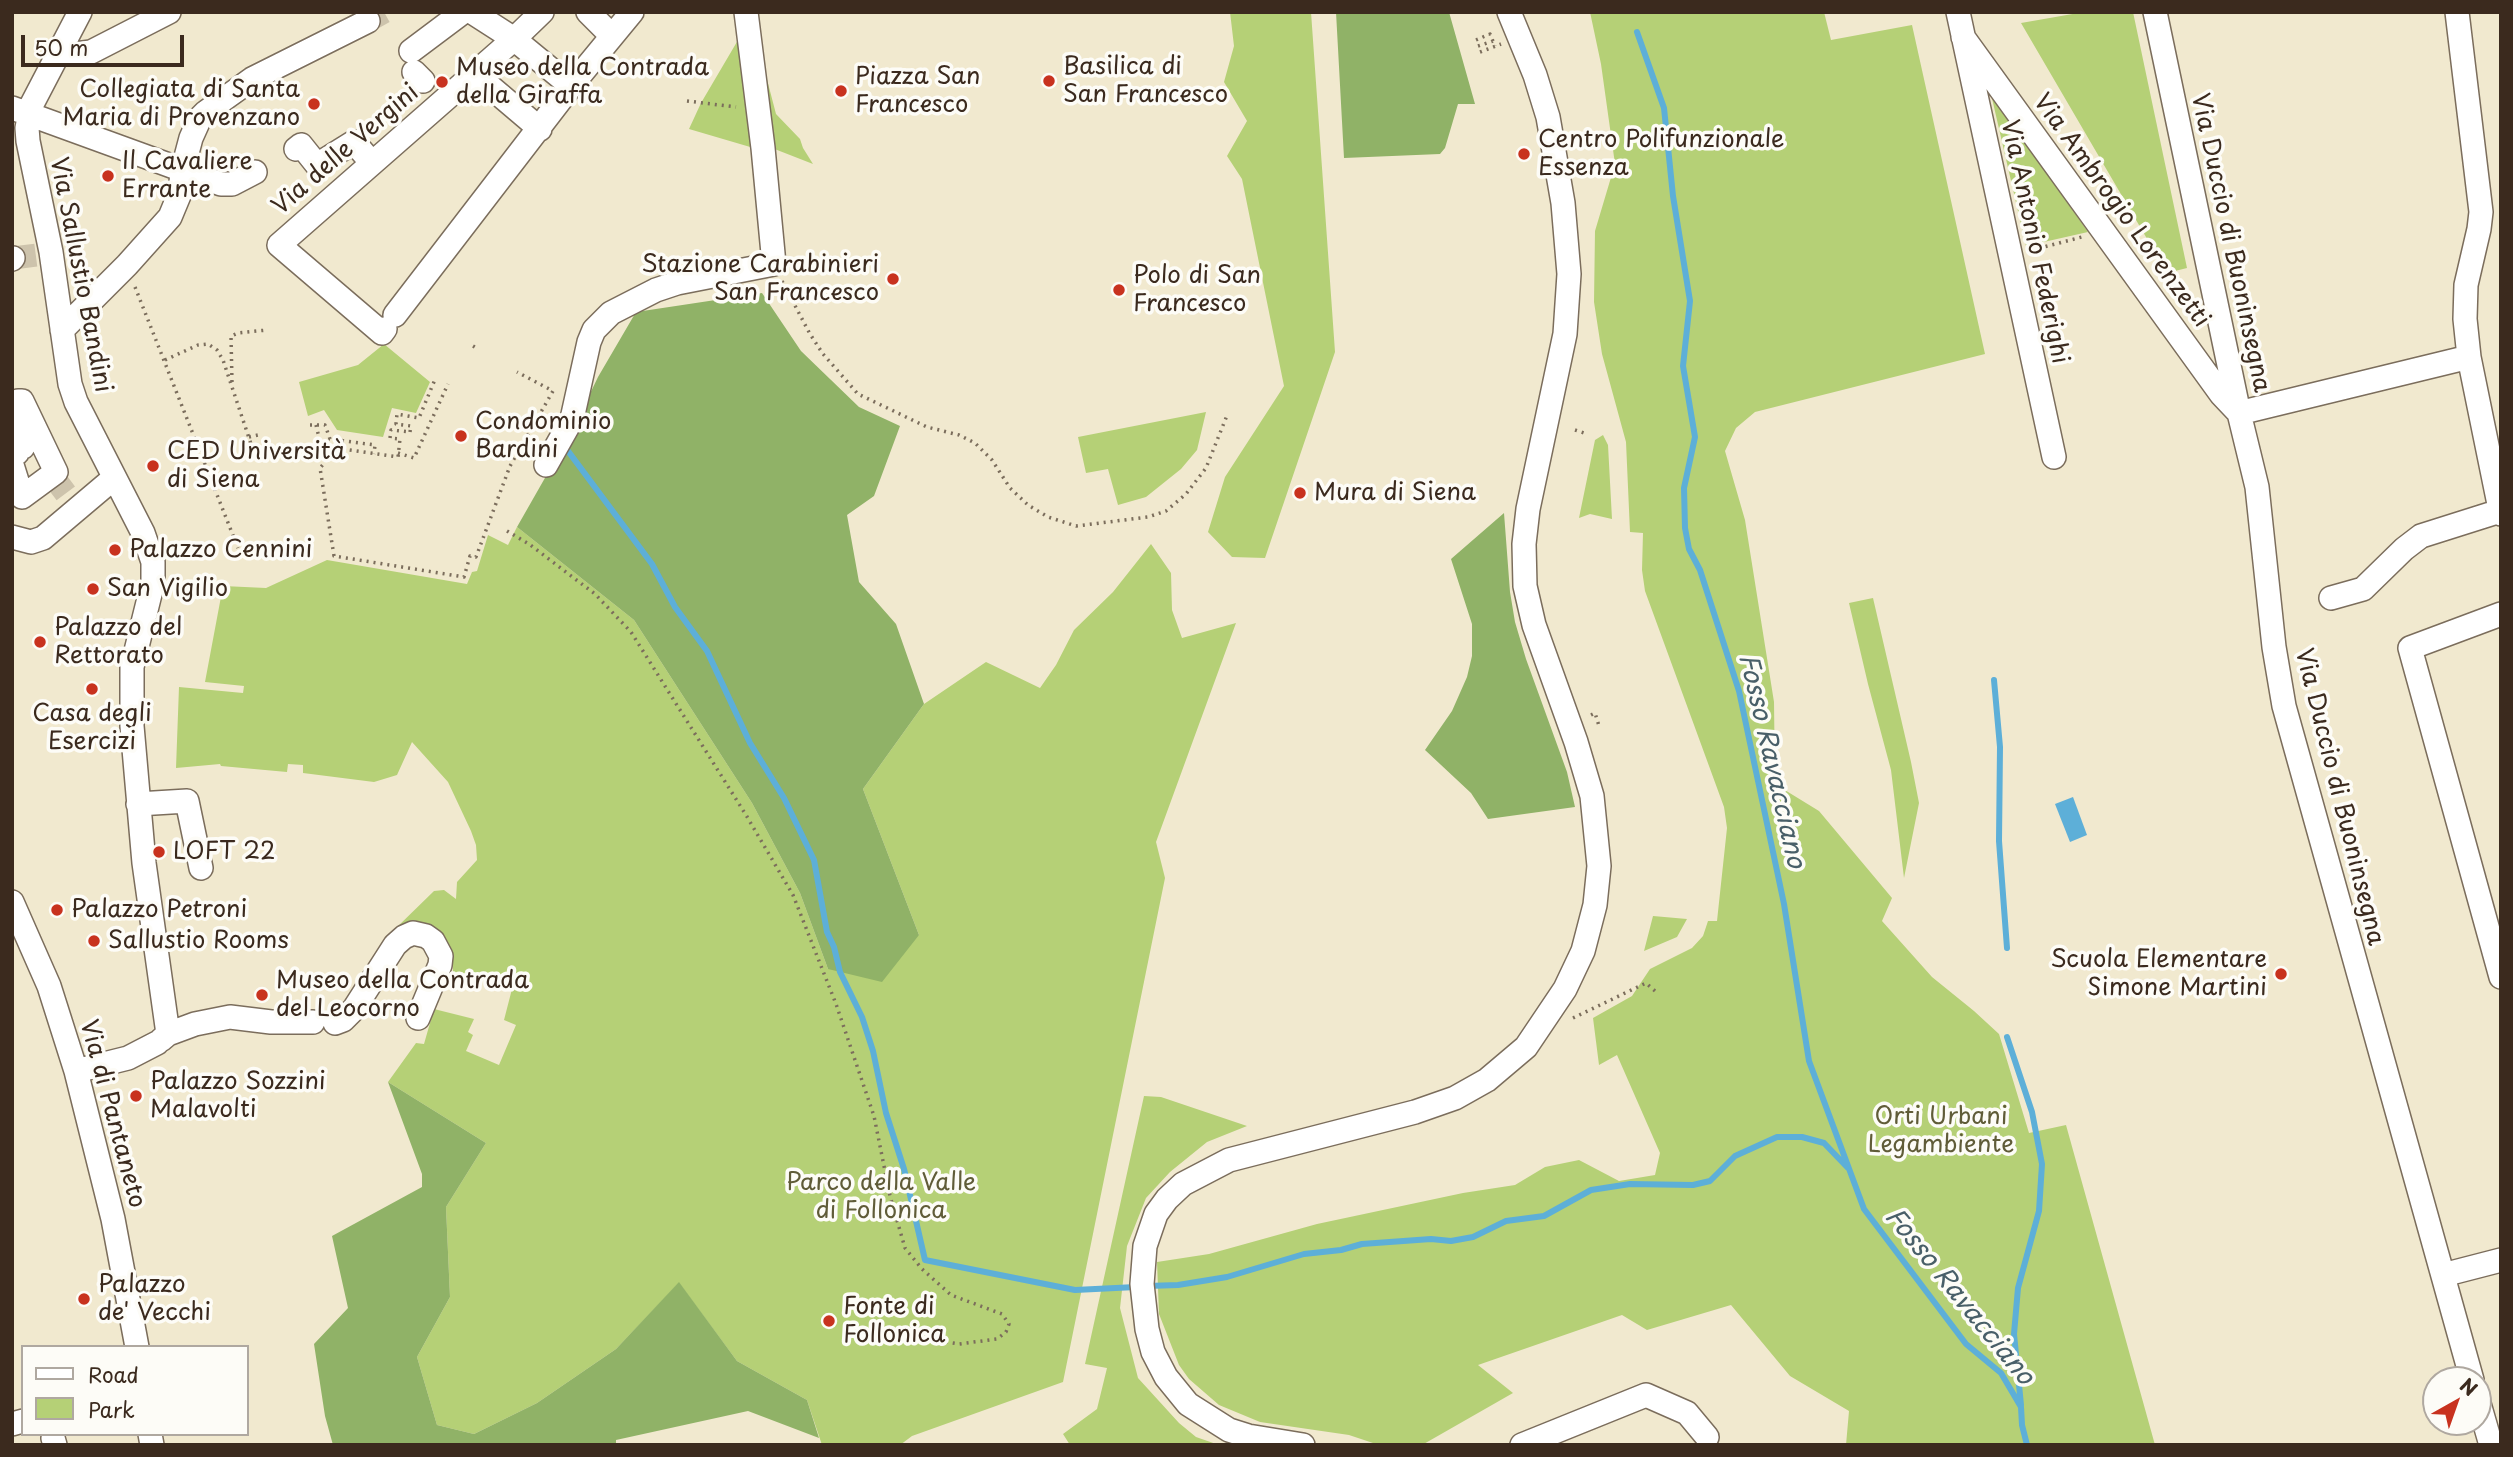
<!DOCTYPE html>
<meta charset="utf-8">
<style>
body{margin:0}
#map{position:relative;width:2513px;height:1457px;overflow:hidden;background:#f1e9cf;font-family:"Playpen Sans",sans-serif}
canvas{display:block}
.frame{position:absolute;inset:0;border:14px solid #3b2a1e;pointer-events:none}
.legend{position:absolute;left:21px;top:1345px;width:228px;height:91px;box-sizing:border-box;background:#fdfcf7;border:2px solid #afa8a0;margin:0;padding:9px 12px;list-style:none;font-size:21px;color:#3b2a1e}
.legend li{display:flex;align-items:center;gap:14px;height:35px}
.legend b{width:35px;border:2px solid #afa8a0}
.north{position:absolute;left:2422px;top:1366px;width:70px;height:70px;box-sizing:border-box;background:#fdfcf7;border:2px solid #afa8a0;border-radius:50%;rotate:40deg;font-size:19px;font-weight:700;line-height:28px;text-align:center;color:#3b2a1e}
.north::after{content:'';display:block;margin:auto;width:24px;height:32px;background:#c8321e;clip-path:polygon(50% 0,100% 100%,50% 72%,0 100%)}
.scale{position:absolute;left:21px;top:35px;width:163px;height:32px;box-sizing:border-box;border:4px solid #3b2a1e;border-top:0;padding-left:9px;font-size:21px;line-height:24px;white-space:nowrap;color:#3b2a1e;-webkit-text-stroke:5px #fdfcf7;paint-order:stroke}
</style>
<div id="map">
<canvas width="2513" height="1457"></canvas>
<div class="frame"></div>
<ul class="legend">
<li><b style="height:9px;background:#fff"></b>Road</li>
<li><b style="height:19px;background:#b5d076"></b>Park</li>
</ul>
<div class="north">N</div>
<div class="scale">50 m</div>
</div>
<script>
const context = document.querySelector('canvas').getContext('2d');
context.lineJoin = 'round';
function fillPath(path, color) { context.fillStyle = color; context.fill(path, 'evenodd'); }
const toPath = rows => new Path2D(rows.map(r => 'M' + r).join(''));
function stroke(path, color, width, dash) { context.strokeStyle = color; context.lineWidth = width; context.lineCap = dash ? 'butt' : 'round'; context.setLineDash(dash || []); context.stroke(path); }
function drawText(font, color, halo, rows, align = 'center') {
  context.font = font + ' "Playpen Sans",sans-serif'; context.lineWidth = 7; context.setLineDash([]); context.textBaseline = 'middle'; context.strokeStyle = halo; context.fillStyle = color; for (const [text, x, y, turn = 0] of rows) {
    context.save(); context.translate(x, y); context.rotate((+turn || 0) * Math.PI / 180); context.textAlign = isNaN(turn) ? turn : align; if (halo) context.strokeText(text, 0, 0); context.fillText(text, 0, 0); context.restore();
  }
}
fillPath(toPath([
 [1230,12,1311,12,1335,352,1265,558,1232,557,1208,532,1225,477,1284,386,1242,179,1227,156,1247,121,1224,82,1234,46],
 [1590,12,1824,12,1831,40,1912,25,1985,354,1755,412,1736,428,1725,451,1745,520,1774,702,1775,784,1819,811,1892,898,1882,921,1932,977,1974,1011,1999,1034,2029,1133,2066,1125,2155,1445,1846,1445,1849,1411,1790,1376,1731,1305,1647,1330,1622,1315,1478,1365,1513,1393,1422,1445,1379,1445,1349,1435,1260,1422,1219,1405,1189,1379,1179,1365,1159,1314,1157,1262,1209,1254,1317,1224,1463,1193,1515,1185,1545,1167,1579,1160,1619,1181,1655,1175,1660,1153,1617,1055,1599,1065,1593,1018,1632,996,1650,969,1692,948,1703,936,1708,921,1717,921,1727,828,1724,807,1645,591,1642,570,1643,533,1630,532,1626,442,1602,354,1594,302,1595,231,1615,164,1601,64],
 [2084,12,2133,12,2187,268,2167,273,2021,23],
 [741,35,757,149,689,129,701,103],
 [764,68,776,114,800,139,803,148,813,164,772,148],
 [1991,94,2088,232,2026,246],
 [384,344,430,382,416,413,392,408,383,437,337,430,324,410,308,416,299,382,358,365],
 [1206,412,1197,450,1181,469,1146,497,1118,505,1108,469,1086,473,1078,437],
 [1603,435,1608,445,1612,519,1590,514,1579,518,1595,440],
 [517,527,634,620,752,803,800,893,828,969,919,935,863,789,924,704,986,662,1040,688,1056,665,1074,630,1113,592,1151,544,1171,573,1172,610,1182,638,1236,623,1156,842,1165,878,1063,1382,912,1436,900,1445,822,1445,807,1400,737,1361,679,1283,616,1349,537,1403,474,1434,437,1425,417,1357,450,1297,446,1207,486,1143,388,1082,416,1043,424,1044,434,1009,474,1019,468,1032,473,1035,466,1051,499,1065,516,1025,504,1020,512,989,473,978,471,982,453,973,453,960,449,948,414,927,394,930,434,891,444,890,456,899,457,882,477,860,476,845,471,831,448,782,412,742,397,775,374,782,303,773,303,765,288,764,287,772,221,766,220,764,176,768,179,687,243,693,244,686,205,682,223,586,266,588,327,560,467,584,472,572,477,571,488,535,508,545],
 [1873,598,1911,762,1919,803,1904,878,1891,770,1868,684,1849,603],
 [1653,916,1687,919,1677,937,1644,951],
 [1144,1096,1161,1097,1247,1126,1207,1142,1170,1172,1146,1198,1127,1246,1120,1308,1138,1378,1179,1423,1196,1437,1219,1445,1070,1445,1063,1434,1097,1409,1107,1368,1085,1364]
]), '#b5d076');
fillPath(toPath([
 [1336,12,1449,12,1475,104,1458,104,1445,148,1440,154,1344,158],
 [762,293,801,351,859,407,900,426,874,496,847,515,859,582,896,624,924,704,863,789,919,935,882,982,828,969,800,893,752,803,634,620,517,527,574,427,598,377,636,312],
 [1504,513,1510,592,1515,622,1526,659,1567,772,1575,807,1488,819,1471,793,1425,750,1452,711,1467,677,1472,656,1472,624,1451,559],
 [388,1082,486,1143,446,1207,450,1297,417,1357,437,1425,474,1434,537,1403,616,1349,679,1282,737,1361,807,1400,819,1438,748,1411,616,1440,616,1445,333,1445,325,1416,314,1344,348,1308,332,1236,422,1187,422,1174]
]), '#90b267');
fillPath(toPath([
 [2073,797,2087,835,2070,842,2055,804]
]), '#5dafd8');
stroke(toPath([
 [1637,32,1664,108,1673,196,1690,301,1683,366,1695,437,1684,488,1685,528,1689,549,1700,570,1739,691,1784,904,1809,1061,1864,1209,1966,1344,2001,1373,2021,1407,2022,1425,2027,1445],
 [568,451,652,564,675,607,707,651,750,743,784,798,814,860,827,932,834,947,840,972,862,1017,873,1051,886,1113,904,1169,925,1260,1075,1290,1136,1287],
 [1994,680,2000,747,1999,841,2007,948],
 [2007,1037,2032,1112,2042,1164,2039,1211,2018,1288,2014,1334,2021,1405],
 [1147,1286,1178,1285,1227,1277,1304,1254,1341,1250,1362,1244,1431,1239,1451,1241,1473,1237,1506,1221,1544,1216,1591,1190,1630,1184,1693,1185,1710,1181,1735,1156,1777,1137,1802,1137,1824,1143,1848,1168]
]), '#5dafd8', 6);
stroke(toPath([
 [368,21,384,12],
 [13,258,44,254],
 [52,475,70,499]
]), '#cdc3ac', 23, [23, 11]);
const minor = toPath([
 [80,12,31,106,27,128,28,141,51,252,70,384,76,402,143,533,153,562,153,582,132,667,132,726,144,863,168,1034],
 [472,12,514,39,571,86],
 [588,12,612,36],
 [1958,12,2054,457],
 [2155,12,2239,413,2257,487,2274,647,2284,706,2472,1380],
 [2457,12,2481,212,2479,229,2466,285,2465,319,2469,357,2501,514],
 [1963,37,2221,394,2239,413],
 [59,51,75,54,91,52,169,12],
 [411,51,463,12],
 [414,72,423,81],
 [474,73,540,129],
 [12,108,221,184,232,184,255,172],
 [296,149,301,145,317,165,354,142,371,162],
 [12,259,13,258],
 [395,315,571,86,632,12],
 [385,329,382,333,279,245,514,39,542,12],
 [62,330,127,265,170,217,180,193,182,172,191,138,200,118,206,112,252,79,368,21],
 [2239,413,2469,357],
 [12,453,17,453,18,447,23,447,22,438,18,438,18,401,22,401,56,472,22,497,12,465],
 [546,465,572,419,589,342,594,330,611,313,656,290,677,283,774,264,763,148,746,12],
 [12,537,31,542,43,538,114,478],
 [2331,598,2363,589,2404,549,2421,536,2500,511],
 [2501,614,2410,648,2501,977],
 [138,804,187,801,201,868],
 [12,902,49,986,76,1071,113,1219,137,1347],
 [335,1023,343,1020,354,1009,395,945,404,937,413,933,426,936,433,941,441,956,440,965,418,1018],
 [161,1040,168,1034,195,1024,230,1017,271,1022,313,1022],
 [76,1071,128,1058,157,1043],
 [2443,1275,2501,1260],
 [2478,1400,2491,1445],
 [12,1424,23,1421],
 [150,1434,152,1445],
 [53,1438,55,1445],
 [1303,1445,1248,1436,1229,1430,1188,1404,1166,1377,1153,1352,1147,1329,1142,1284,1145,1246,1156,1214,1167,1199,1183,1184,1229,1160,1415,1112,1455,1098,1487,1080,1526,1047,1565,989,1583,951,1595,905,1599,866,1592,796,1576,742,1534,625,1525,586,1524,544,1528,509,1565,334,1569,274,1563,203,1548,117,1535,75,1509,12],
 [1522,1445,1646,1395,1687,1413,1707,1437]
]);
stroke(minor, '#7b6d5c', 26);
stroke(toPath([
 [1476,40,1490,34,1495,46],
 [1478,46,1493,41],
 [1480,52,1501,44],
 [687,101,736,107],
 [2032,250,2082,237],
 [782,281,810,334,823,354,858,394,927,427,959,435,975,443,992,460,1010,488,1028,505,1048,517,1076,526,1148,517,1166,511,1186,494,1206,468,1228,413],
 [135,287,238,548],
 [473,346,478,349],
 [165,360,198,345,208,344,217,350,223,360,256,459],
 [232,382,231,336,238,333,267,330],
 [310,425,325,425,330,439,375,445,374,454],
 [316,425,325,462,320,468,334,556,464,577,470,556,476,557,510,466,553,391,517,372],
 [1575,430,1584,433],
 [410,432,411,426,396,424,397,414,419,418,436,377],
 [249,437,258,435],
 [322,446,398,457,400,439,390,438,391,430,410,432],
 [398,453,414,458,448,384],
 [507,531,529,544,595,594,631,632,746,815,793,895,836,1004,874,1116,890,1196,905,1248,922,1269,951,1295,1002,1314,1009,1324,1006,1332,997,1339,959,1344,887,1332],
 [1591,715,1595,713,1599,726],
 [1573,1018,1646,983,1655,991]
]), '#7b6d5c', 3.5, [2, 5]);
stroke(minor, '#fff', 23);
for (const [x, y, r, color] of [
 [1049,81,7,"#c8321e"],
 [442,82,7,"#c8321e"],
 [841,91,7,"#c8321e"],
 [314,104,7,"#c8321e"],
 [1524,154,7,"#c8321e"],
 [108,176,7,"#c8321e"],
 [893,279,7,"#c8321e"],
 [1119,290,7,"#c8321e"],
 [461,436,7,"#c8321e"],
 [153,466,7,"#c8321e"],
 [1300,493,7,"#c8321e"],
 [115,550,7,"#c8321e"],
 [93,589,7,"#c8321e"],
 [40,642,7,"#c8321e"],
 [92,689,7,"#c8321e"],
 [159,852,7,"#c8321e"],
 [57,910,7,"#c8321e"],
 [94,941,7,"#c8321e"],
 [2281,974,7,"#c8321e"],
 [262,995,7,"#c8321e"],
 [136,1096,7,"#c8321e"],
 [84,1299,7,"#c8321e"],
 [829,1321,7,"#c8321e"]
]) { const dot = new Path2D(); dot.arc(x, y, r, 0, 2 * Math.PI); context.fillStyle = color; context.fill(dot); stroke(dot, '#fdfcf7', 2.5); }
drawText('24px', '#3b2a1e', '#fdfcf7', [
 ["Basilica di",1063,67],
 ["San Francesco",1063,95],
 ["Museo della Contrada",456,68],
 ["della Giraffa",456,96],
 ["Piazza San",855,77],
 ["Francesco",855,105],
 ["Collegiata di Santa",300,90,"right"],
 ["Maria di Provenzano",300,118,"right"],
 ["Centro Polifunzionale",1538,140],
 ["Essenza",1538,168],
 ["Il Cavaliere",122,162],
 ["Errante",122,190],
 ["Stazione Carabinieri",879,265,"right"],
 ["San Francesco",879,293,"right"],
 ["Polo di San",1133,276],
 ["Francesco",1133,304],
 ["Condominio",475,422],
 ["Bardini",475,450],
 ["CED Università",167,452],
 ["di Siena",167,480],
 ["Mura di Siena",1314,493],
 ["Palazzo Cennini",129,550],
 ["San Vigilio",107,589],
 ["Palazzo del",54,628],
 ["Rettorato",54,656],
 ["Casa degli",92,714,"center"],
 ["Esercizi",92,742,"center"],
 ["LOFT 22",173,852],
 ["Palazzo Petroni",71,910],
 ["Sallustio Rooms",108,941],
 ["Scuola Elementare",2267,960,"right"],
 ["Simone Martini",2267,988,"right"],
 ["Museo della Contrada",276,981],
 ["del Leocorno",276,1009],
 ["Palazzo Sozzini",150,1082],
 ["Malavolti",150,1110],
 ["Palazzo",98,1285],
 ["de' Vecchi",98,1313],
 ["Fonte di",843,1307],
 ["Follonica",843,1335]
], 'left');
drawText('24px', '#3b2a1e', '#fdfcf7', [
 ["Via delle Vergini",346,150,-41],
 ["Via Ambrogio Lorenzetti",2121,211,54],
 ["Via Antonio Federighi",2034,242,78],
 ["Via Duccio di Buoninsegna",2230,243,78],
 ["Via Sallustio Bandini",80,275,79],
 ["Via Duccio di Buoninsegna",2339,797,76],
 ["Via di Pantaneto",112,1114,75]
]);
drawText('24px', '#605c38', '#fdfcf7', [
 ["Orti Urbani",1941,1117],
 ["Legambiente",1941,1145],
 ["Parco della Valle",881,1183],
 ["di Follonica",881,1211]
]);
drawText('italic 26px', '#495f68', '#fdfcf7', [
 ["Fosso Ravacciano",1771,761,77],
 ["Fosso Ravacciano",1959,1297,51]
]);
</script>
